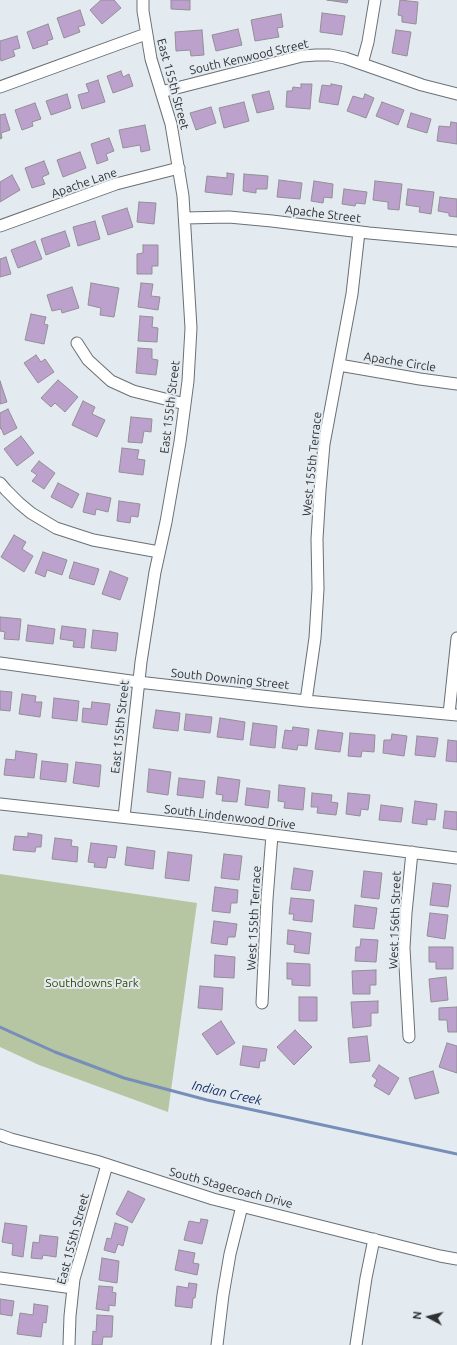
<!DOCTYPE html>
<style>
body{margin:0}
#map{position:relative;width:457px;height:1345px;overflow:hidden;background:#e4ebf0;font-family:Ubuntu,sans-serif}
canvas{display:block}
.north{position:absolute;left:409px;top:1297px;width:40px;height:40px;-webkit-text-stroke:3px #e4ebf0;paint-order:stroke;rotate:277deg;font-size:11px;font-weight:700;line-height:16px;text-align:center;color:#2f3133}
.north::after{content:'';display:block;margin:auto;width:14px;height:18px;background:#2f3133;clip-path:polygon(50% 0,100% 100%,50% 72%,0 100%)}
</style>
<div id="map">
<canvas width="457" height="1345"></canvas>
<div class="north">N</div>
</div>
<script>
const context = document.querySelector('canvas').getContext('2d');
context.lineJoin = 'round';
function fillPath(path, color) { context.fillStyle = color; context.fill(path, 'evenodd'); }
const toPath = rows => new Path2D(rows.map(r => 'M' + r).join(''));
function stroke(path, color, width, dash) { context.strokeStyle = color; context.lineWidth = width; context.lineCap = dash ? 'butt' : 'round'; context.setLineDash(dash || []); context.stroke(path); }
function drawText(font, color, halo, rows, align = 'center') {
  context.font = font + ' Ubuntu,sans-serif'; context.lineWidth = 4; context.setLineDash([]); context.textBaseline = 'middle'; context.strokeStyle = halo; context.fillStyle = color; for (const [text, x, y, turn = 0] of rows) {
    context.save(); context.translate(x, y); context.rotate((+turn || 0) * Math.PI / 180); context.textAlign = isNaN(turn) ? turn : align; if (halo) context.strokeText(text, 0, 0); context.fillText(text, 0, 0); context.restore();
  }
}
fillPath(toPath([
 [0,874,197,903,168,1112,39,1065,0,1047]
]), '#b6c6a3');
stroke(toPath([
 [0,1027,55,1052,124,1078,207,1100,457,1154]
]), '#778eb8', 3);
const building = toPath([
 [101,0,114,0,121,8,102,24,90,10,101,0],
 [171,0,190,0,190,10,171,9,171,0],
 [327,0,348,0,347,3,327,0],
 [400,0,418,2,416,24,402,22,402,16,398,15,400,0],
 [80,10,85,25,78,27,80,32,64,38,57,18,80,10],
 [322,13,345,16,342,35,320,32,322,13],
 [281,14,283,27,277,28,279,37,255,41,251,20,281,14],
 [48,24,53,39,47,41,48,44,33,49,27,32,48,24],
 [238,29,242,45,216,51,212,35,238,29],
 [202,30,204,55,191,56,190,50,176,51,175,32,202,30],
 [396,30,411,32,407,56,392,53,396,30],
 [17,36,20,48,13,50,15,56,1,61,0,57,0,41,17,36],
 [121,71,123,77,129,74,133,86,113,93,107,76,121,71],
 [98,80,105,102,82,109,78,95,89,92,86,84,98,80],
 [301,84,312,84,310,109,286,107,287,91,292,91,293,87,301,88,301,84],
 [331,84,342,86,338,105,319,102,322,85,331,86,331,84],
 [269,91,274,109,257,113,252,95,269,91],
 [67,94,71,108,51,115,46,101,67,94],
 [365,94,374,98,366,118,347,111,353,96,363,99,365,94],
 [244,102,249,121,224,128,219,108,244,102],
 [382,102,404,110,398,125,376,116,382,102],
 [35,103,41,119,32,122,33,126,22,130,15,110,35,103],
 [211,107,216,123,196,130,190,113,211,107],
 [411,113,431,119,427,133,407,127,411,113],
 [5,114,10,130,1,133,2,138,0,139,0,115,5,114],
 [451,122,457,123,457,144,437,141,439,126,450,127,451,122],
 [145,125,150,150,141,152,140,145,123,148,119,130,145,125],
 [109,138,114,151,106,154,108,160,97,164,91,144,109,138],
 [80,152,86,168,63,177,57,160,80,152],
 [44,161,49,174,42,177,45,184,32,188,25,168,44,161],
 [227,173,234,174,232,195,205,192,207,176,227,178,227,173],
 [244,174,268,176,267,189,256,189,256,193,243,191,244,174],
 [12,175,20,190,0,202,0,182,12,175],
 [279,180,302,183,300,199,277,197,279,180],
 [314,181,333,184,332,198,324,197,323,203,311,201,314,181],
 [375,181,402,184,399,210,388,209,388,202,373,200,375,181],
 [344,189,367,192,365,204,356,203,355,206,342,204,344,189],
 [408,189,434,192,431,214,419,212,420,207,406,205,408,189],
 [440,197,457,199,457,217,449,216,449,213,438,211,440,197],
 [139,202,156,203,154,224,137,222,139,202],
 [127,208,133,227,108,235,102,216,127,208],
 [95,221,100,239,78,246,73,227,95,221],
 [65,231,70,246,46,255,41,239,65,231],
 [35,241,42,259,18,268,11,250,35,241],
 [143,245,158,245,158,266,152,266,152,274,137,274,137,254,143,253,143,245],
 [6,257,11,274,0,277,0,259,6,257],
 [91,283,119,288,114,317,100,315,101,308,88,305,91,283],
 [141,283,153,284,151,296,160,297,158,310,138,307,141,283],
 [72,287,79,308,62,313,61,309,52,311,47,295,72,287],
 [31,314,46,317,44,324,48,325,44,344,25,340,31,314],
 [140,316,153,317,152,327,158,328,157,342,138,341,140,316],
 [138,348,152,349,152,359,158,360,156,375,136,373,138,348],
 [36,355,41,362,45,359,54,372,38,383,24,363,36,355],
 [58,380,78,397,65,412,55,403,51,407,41,398,58,380],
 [0,381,7,402,0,404,0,381],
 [83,401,95,407,92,414,105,420,97,437,72,425,83,401],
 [8,409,17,428,4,435,1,428,0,429,0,413,8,409],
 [131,417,152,419,151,432,144,431,142,443,128,442,131,417],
 [21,436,34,453,17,466,4,449,21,436],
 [122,448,139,450,137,459,145,460,143,475,119,472,122,448],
 [39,461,55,473,44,489,32,481,37,475,31,471,39,461],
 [58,483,79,494,72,508,51,497,58,483],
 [87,493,111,498,108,512,96,509,95,515,83,512,87,493],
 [119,501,140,504,138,517,131,516,130,523,117,521,119,501],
 [14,535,26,542,22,549,33,556,24,572,1,557,14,535],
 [43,552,67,560,62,575,47,570,45,577,35,573,43,552],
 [74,562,99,569,94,585,69,578,74,562],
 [110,571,128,578,120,600,102,594,110,571],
 [0,617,21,619,19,640,4,639,5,632,0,631,0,617],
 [28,625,55,629,53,644,26,641,28,625],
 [62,626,86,629,84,648,73,647,74,641,60,639,62,626],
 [93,630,118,633,116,651,91,648,93,630],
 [0,691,12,692,10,711,0,710,0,691],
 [22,694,36,696,35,702,42,702,40,717,19,714,22,694],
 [54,698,79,701,77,721,52,718,54,698],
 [92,702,110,704,107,725,82,722,83,708,91,709,92,702],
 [156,710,180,713,178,731,153,728,156,710],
 [186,714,212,717,210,733,184,730,186,714],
 [220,718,245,722,243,740,217,737,220,718],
 [253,723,277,726,275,748,250,745,253,723],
 [293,727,309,729,307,746,298,745,297,750,282,748,285,730,292,731,293,727],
 [318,730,343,733,340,752,315,749,318,730],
 [350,733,375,735,374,752,362,751,361,757,348,756,350,733],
 [392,734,407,736,404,756,383,753,384,740,391,740,392,734],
 [417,736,438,738,435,757,415,755,417,736],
 [448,740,457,741,457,762,446,761,448,740],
 [16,751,37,754,34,778,4,775,6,759,15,760,16,751],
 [42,761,68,764,66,782,40,779,42,761],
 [76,762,101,765,99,787,73,783,76,762],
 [149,769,171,772,168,795,147,792,149,769],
 [218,777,240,780,237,802,222,801,223,795,216,794,218,777],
 [179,778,205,781,203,798,177,795,179,778],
 [279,785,305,788,303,810,284,808,285,802,278,801,279,785],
 [247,788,270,791,268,808,245,805,247,788],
 [312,793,332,795,331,802,338,803,336,815,317,813,318,807,311,807,312,793],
 [348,793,370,795,368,810,361,809,360,816,346,814,348,793],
 [415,801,437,804,435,820,427,819,427,825,412,823,415,801],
 [381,805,403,808,401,822,379,820,381,805],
 [445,811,457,812,457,830,443,828,445,811],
 [28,833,42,835,41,847,36,847,35,852,13,850,15,836,28,837,28,833],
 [55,838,72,840,71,846,78,847,77,862,52,859,55,838],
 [91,843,117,846,115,858,108,857,106,868,94,867,95,863,88,862,91,843],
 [127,847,155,851,153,869,125,865,127,847],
 [168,852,192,855,189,881,165,878,168,852],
 [224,854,242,856,239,880,221,878,224,854],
 [294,868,313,871,310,891,291,889,294,868],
 [364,871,382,873,379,899,361,897,364,871],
 [433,883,451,885,448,907,430,905,433,883],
 [215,887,238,890,237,903,231,903,230,913,212,911,215,887],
 [291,898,314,900,312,922,293,920,294,914,289,914,291,898],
 [355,905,377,908,374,929,353,927,355,905],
 [430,913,448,915,445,939,427,936,430,913],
 [214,921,237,924,235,937,228,937,227,945,211,943,214,921],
 [288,930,311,933,309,954,294,952,295,945,287,944,288,930],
 [361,939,378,940,376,962,355,961,356,947,360,947,361,939],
 [429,947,453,947,453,969,436,969,436,962,429,962,429,947],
 [215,955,235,957,234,978,214,977,215,955],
 [287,963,310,964,310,986,292,985,292,979,287,979,287,963],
 [376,970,376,985,370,985,370,994,353,994,352,971,376,970],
 [446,977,448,1000,431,1002,429,979,446,977],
 [200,986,223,988,222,1010,198,1008,200,986],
 [299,997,317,997,317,1021,299,1021,299,997],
 [378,1001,378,1013,371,1013,371,1026,353,1028,351,1002,378,1001],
 [457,1007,457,1032,448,1032,447,1020,439,1020,439,1008,457,1007],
 [221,1021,235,1043,217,1055,202,1034,221,1021],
 [295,1030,312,1047,294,1065,277,1047,295,1030],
 [367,1036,370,1061,350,1063,348,1038,367,1036],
 [447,1043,457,1046,457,1073,439,1067,447,1043],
 [243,1046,267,1049,265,1061,260,1061,259,1068,240,1065,243,1046],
 [379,1065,399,1078,389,1095,374,1086,377,1080,372,1076,379,1065],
 [433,1071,439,1093,415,1099,409,1078,433,1071],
 [128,1191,145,1199,132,1223,116,1214,128,1191],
 [201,1219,208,1220,202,1244,184,1240,189,1221,200,1223,201,1219],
 [5,1223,27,1226,23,1257,12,1255,13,1244,2,1242,5,1223],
 [115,1223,128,1227,123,1246,118,1244,115,1253,104,1250,107,1238,111,1239,115,1223],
 [40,1235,58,1237,56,1257,43,1255,42,1259,31,1258,33,1242,39,1243,40,1235],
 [179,1250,195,1253,193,1263,199,1264,197,1275,175,1270,179,1250],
 [102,1258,119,1261,117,1283,99,1280,102,1258],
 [189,1283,197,1284,195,1298,193,1298,192,1308,175,1306,177,1286,188,1288,189,1283],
 [99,1286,113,1287,112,1292,116,1293,115,1306,109,1305,109,1311,96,1309,99,1286],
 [0,1299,14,1301,12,1316,0,1314,0,1299],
 [34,1304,48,1306,46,1323,43,1322,41,1337,17,1334,20,1313,33,1315,34,1304],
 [97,1315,113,1316,112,1337,103,1337,102,1345,92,1345,93,1331,96,1332,97,1315]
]);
fillPath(building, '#bca1cd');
stroke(building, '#928f95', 1);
const minor = toPath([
 [362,64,368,42,375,0],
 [0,87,146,34],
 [161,92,302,56,316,55,330,55,345,58,422,85,457,94],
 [185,218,229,217,272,221,369,233,457,241],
 [0,226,116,184,179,168],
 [77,343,88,360,111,381,133,391,185,404],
 [339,365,420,379,457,384],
 [0,483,6,490,19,503,31,513,56,528,93,540,159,552],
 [0,663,138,682,306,701,457,715],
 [306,701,315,638,318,589,317,539,320,490,324,444,352,294,359,232],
 [449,714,457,638],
 [0,804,202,826,457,858],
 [124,817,141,662,155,572,166,522,180,442,188,381,191,328,183,196,171,124,151,59,143,11,143,0],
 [262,1003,267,899,272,835],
 [409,1037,404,948,406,913,412,852],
 [0,1135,11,1139,96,1161,213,1199,440,1256,457,1259],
 [0,1278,73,1288],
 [69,1345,70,1316,74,1279,107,1165],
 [217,1345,223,1295,230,1254,242,1206],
 [356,1345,366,1278,374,1239]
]);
stroke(minor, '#6a7074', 13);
stroke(minor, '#fff', 11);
drawText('12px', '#2f3133', '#e4ebf0', [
 ["South Kenwood Street",249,57,-13],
 ["East 155th Street",173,84,75],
 ["Apache Lane",84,183,-19],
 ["Apache Street",323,214,7],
 ["Apache Circle",400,362,9],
 ["East 155th Street",170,407,-83],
 ["West 155th Terrace",312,464,-84],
 ["South Downing Street",230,679,6],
 ["East 155th Street",120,727,-84],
 ["South Lindenwood Drive",230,817,7],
 ["West 155th Terrace",254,918,-87],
 ["West 156th Street",395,920,-88],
 ["South Stagecoach Drive",231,1188,15],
 ["East 155th Street",73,1239,-75]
]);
drawText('12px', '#324900', '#e4ebf0', [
 ["Southdowns Park",92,983]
]);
drawText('italic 13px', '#153064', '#e4ebf0', [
 ["Indian Creek",227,1093,13]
]);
</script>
